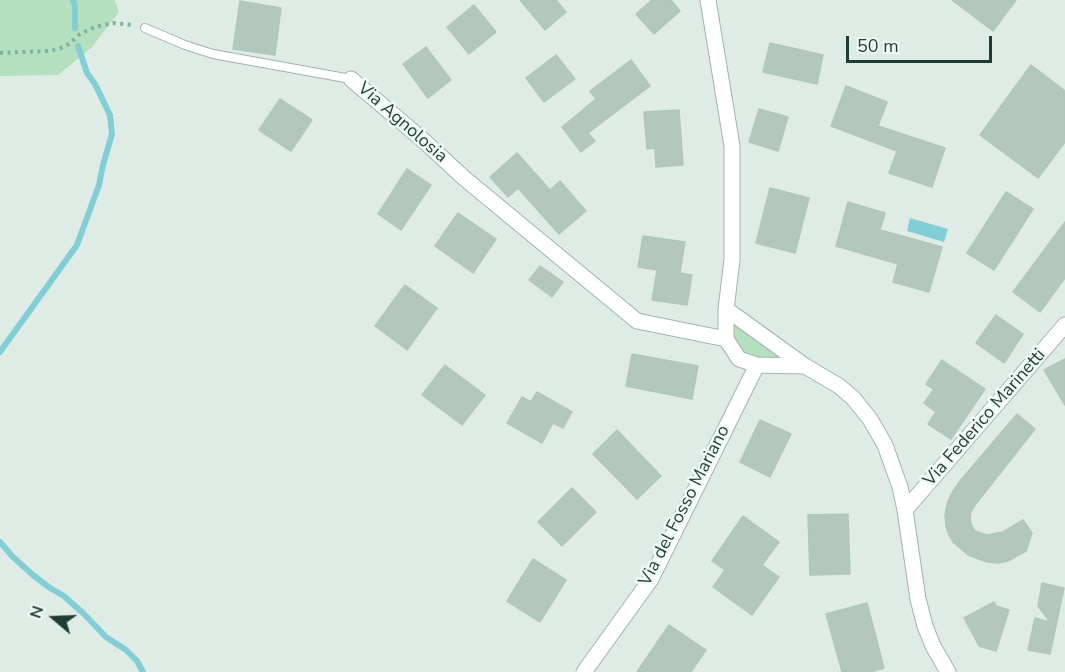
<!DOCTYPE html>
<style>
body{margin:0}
#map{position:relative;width:1065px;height:672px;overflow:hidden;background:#dfece6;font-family:"Nunito Sans",sans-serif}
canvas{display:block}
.north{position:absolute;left:24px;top:588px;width:60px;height:60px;-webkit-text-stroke:4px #f0f8f4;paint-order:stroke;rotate:289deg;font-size:16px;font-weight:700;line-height:24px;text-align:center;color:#1e3e34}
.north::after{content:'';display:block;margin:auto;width:21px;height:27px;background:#1e3e34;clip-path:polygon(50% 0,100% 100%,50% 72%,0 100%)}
.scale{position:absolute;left:846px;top:36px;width:146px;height:27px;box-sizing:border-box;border:3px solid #1e3e34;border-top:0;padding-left:8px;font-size:18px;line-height:21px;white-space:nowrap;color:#1e3e34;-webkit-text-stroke:4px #f0f8f4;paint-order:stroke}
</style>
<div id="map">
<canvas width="1065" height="672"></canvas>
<div class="north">N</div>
<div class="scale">50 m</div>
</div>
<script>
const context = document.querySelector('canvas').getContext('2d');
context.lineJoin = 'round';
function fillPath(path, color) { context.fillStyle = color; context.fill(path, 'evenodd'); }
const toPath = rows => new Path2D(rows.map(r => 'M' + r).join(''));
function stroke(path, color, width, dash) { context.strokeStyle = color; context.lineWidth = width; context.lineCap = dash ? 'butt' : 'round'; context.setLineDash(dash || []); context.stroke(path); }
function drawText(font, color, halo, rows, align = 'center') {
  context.font = font + ' "Nunito Sans",sans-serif'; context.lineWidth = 5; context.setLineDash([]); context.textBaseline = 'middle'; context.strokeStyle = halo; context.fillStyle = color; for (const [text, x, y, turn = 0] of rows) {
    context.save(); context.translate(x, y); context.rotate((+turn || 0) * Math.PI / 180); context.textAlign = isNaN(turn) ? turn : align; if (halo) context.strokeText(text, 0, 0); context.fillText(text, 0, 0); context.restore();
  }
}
fillPath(toPath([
 [0,0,115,0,119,12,92,47,58,75,0,76],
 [733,321,785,360,754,357,741,350,731,333]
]), '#b5e0bf');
fillPath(toPath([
 [910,218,948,229,944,242,907,231]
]), '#81ced7');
stroke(toPath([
 [73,0,75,7,75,28],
 [0,352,77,245,99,185,103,165,112,134,110,115,95,84,87,73,78,46],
 [0,542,12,556,33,575,50,588,64,596,84,614,106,637,126,650,137,661,143,672]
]), '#81ced7', 6);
const building = toPath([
 [520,0,556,0,566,12,545,30,520,0],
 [652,0,671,0,680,11,654,34,636,14,652,0],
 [952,0,1016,0,993,31,952,0],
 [240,1,281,8,275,55,233,49,240,1],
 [474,5,496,32,469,54,447,27,474,5],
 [770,43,823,55,817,84,763,72,770,43],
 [426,47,451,80,428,98,403,64,426,47],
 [556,55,575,79,544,102,526,78,556,55],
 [631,60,650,86,588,133,595,141,581,152,562,127,596,99,590,91,631,60],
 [1031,65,1065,91,1065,142,1038,178,980,135,1031,65],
 [846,86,887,102,878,126,945,148,932,187,889,173,897,151,831,126,846,86],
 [280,99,312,120,291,151,259,130,280,99],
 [759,109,788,117,778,151,749,142,759,109],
 [679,110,683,165,656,167,655,148,647,149,644,112,679,110],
 [517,153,550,190,560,181,586,211,559,234,518,188,508,197,490,177,517,153],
 [407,169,431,185,401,230,378,214,407,169],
 [770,188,809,198,795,253,756,243,770,188],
 [1006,192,1033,209,994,270,967,253,1006,192],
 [848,202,885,213,880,230,942,247,929,292,893,282,898,264,836,246,848,202],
 [458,213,496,239,473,273,435,246,458,213],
 [1065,222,1065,278,1040,312,1013,292,1065,222],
 [643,236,685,242,680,273,692,275,687,305,652,300,657,270,638,267,643,236],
 [540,266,563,282,552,297,529,280,540,266],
 [405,285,437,308,407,350,375,326,405,285],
 [996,315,1023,334,1004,363,976,343,996,315],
 [632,354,698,366,692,399,626,386,632,354],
 [1065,359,1065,405,1044,370,1065,359],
 [942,360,985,389,951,439,928,424,936,412,924,403,934,389,926,384,942,360],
 [445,365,485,395,462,425,422,395,445,365],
 [537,392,572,412,563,428,553,423,542,443,507,423,522,397,531,402,537,392],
 [1017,414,1035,429,975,505,971,512,970,518,971,524,975,531,987,535,1003,532,1023,520,1032,533,1026,551,1008,561,999,563,987,562,968,555,953,542,949,535,946,526,945,515,948,501,953,491,960,481,1017,414],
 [760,420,791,434,770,477,740,462,760,420],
 [617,430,661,476,637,499,593,454,617,430],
 [572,488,596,512,562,546,538,522,572,488],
 [848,514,850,574,810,575,808,515,848,514],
 [743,516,779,542,762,565,779,577,752,615,713,587,725,570,712,561,743,516],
 [533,559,566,580,540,622,507,601,533,559],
 [1042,583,1064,588,1050,654,1028,650,1035,618,1050,622,1038,606,1042,583],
 [994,602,996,606,1009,610,996,651,979,646,964,618,994,602],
 [867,603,884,668,871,672,842,672,826,614,867,603],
 [669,625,706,650,691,672,637,672,669,625]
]);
fillPath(building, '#b4c7be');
stroke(building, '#b1c6bc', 1.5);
const lane = toPath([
 [145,28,185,45,213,54,351,79]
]);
const street = toPath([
 [708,0,732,146,732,260,726,309,726,339,739,359,757,365,805,366],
 [351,79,423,140,464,178,637,321,726,339],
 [726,309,805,366,839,386,853,398,870,419,885,445,900,487,905,510,918,599,925,626,933,646,948,672],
 [905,510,1065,325],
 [584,672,651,579,757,365]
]);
stroke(lane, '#a1b4ad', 10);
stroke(street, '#a1b4ad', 17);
stroke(toPath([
 [0,53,47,51,59,49,69,44,80,34,95,27,113,23,133,25]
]), '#7cb39f', 4, [3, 4.5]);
stroke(lane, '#fff', 8);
stroke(street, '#fff', 15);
drawText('18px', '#1e3e34', '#f0f8f4', [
 ["Via Agnolosia",402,123,41],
 ["Via Federico Marinetti",985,418,-49],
 ["Via del Fosso Mariano",685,506,-63]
]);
</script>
